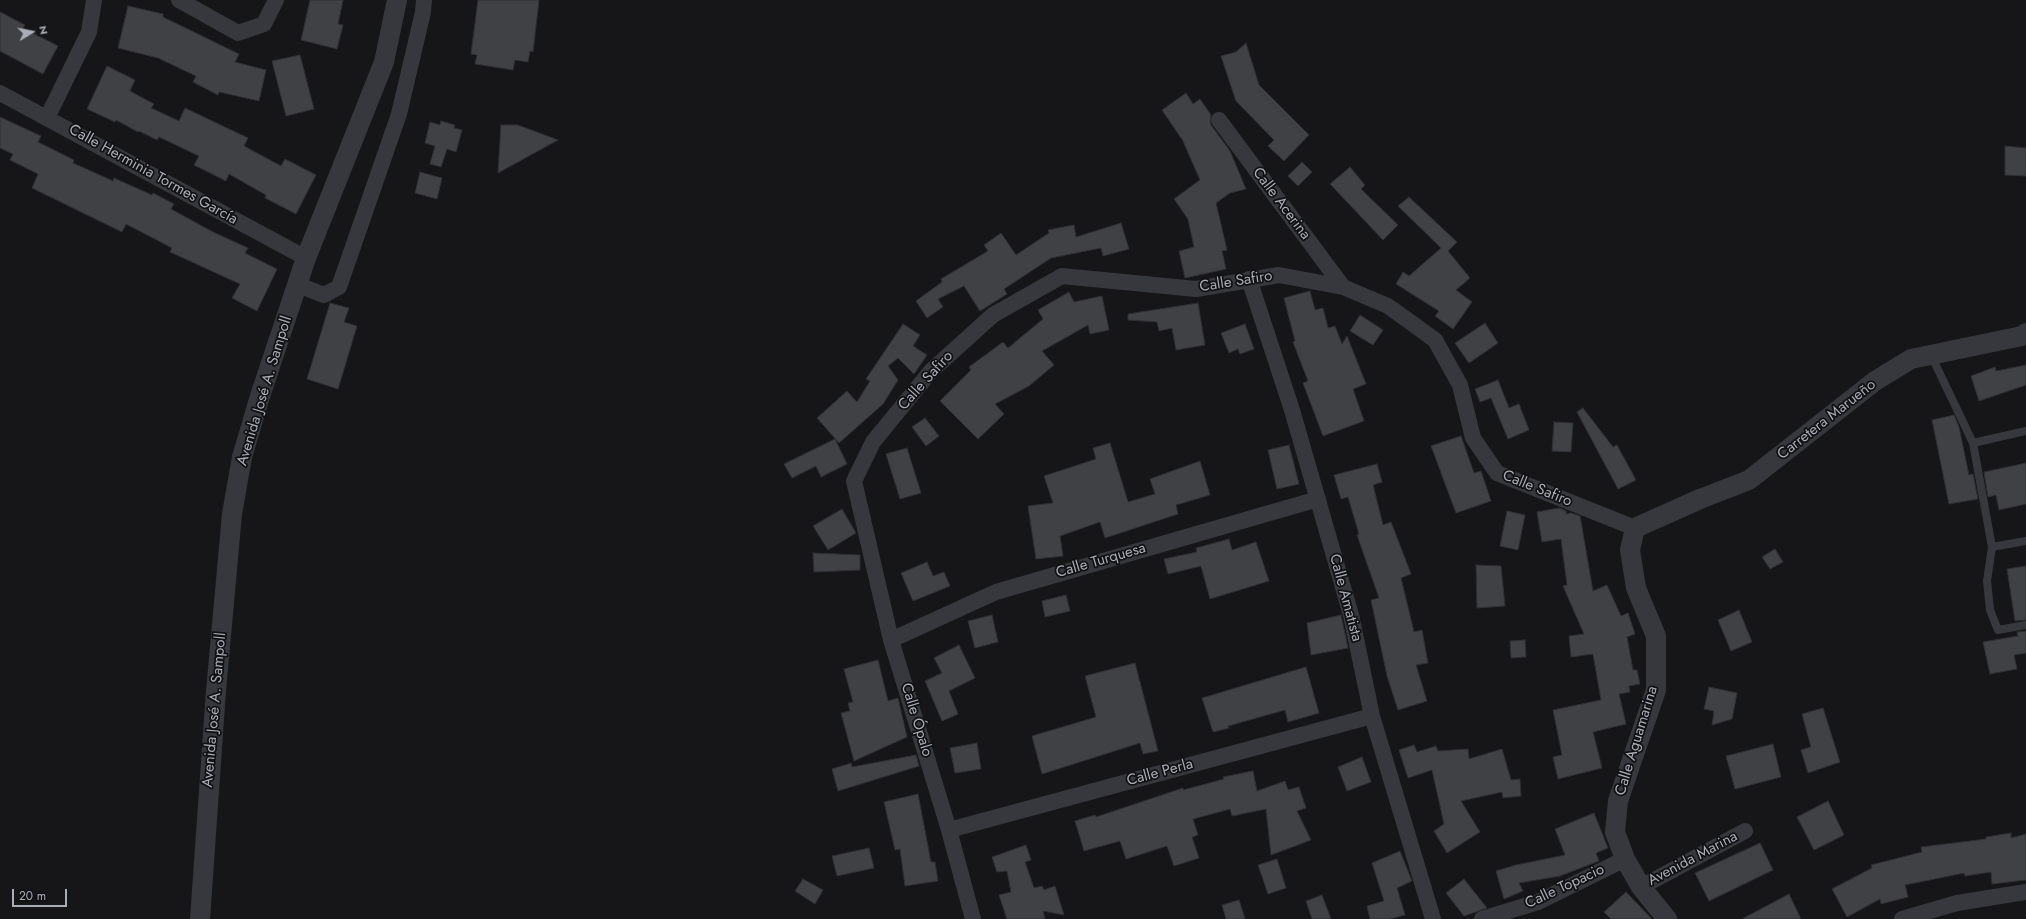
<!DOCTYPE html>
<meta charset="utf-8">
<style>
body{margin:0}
#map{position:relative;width:2026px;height:919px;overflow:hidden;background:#161618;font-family:Jost,sans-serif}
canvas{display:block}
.north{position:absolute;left:12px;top:12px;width:40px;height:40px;-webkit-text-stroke:3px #111113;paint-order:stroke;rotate:80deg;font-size:11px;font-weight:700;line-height:16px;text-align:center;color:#a8adb8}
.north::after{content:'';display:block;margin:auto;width:14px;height:18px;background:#a8adb8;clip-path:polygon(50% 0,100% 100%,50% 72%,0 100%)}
.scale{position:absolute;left:12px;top:889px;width:55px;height:18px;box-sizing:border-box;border:2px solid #a8adb8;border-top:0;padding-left:5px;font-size:12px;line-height:14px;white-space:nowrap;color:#a8adb8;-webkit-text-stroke:3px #111113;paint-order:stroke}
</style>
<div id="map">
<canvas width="2026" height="919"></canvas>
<div class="north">N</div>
<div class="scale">20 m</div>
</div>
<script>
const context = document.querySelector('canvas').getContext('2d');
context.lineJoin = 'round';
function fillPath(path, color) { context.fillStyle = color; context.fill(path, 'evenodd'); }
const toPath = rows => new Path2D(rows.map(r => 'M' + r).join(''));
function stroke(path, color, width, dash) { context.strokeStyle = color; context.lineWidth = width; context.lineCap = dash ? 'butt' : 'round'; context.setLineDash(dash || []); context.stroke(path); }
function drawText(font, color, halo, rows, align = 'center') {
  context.font = font + ' Jost,sans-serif'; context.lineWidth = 3.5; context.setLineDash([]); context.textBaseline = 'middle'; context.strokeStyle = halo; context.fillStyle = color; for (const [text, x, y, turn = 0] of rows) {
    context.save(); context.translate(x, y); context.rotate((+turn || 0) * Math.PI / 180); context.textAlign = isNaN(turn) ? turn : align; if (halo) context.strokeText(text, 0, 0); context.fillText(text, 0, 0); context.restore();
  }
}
const building = toPath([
 [310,0,343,0,338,24,343,25,337,49,301,40,310,0],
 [478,0,539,0,533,52,530,51,528,62,515,60,513,70,475,64,477,55,471,54,478,0],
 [128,6,163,14,163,17,239,54,235,62,266,70,259,101,219,92,218,95,193,82,196,76,158,58,118,48,128,6],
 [0,12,25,25,23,28,58,46,43,74,0,51,0,12],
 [1246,43,1259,85,1309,135,1284,161,1268,146,1274,140,1236,101,1221,56,1236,52,1246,43],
 [300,55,314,109,286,116,272,61,300,55],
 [107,66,135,80,130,91,154,104,151,108,179,121,185,108,248,138,244,146,281,166,285,159,316,175,296,214,265,198,266,195,229,174,226,181,194,165,199,156,159,137,157,140,139,131,138,132,116,120,115,122,87,109,107,66],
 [1186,93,1193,104,1200,99,1211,115,1210,121,1211,125,1230,151,1246,189,1230,193,1216,203,1227,250,1222,251,1226,269,1185,278,1179,251,1194,247,1188,219,1174,199,1200,180,1183,141,1162,110,1186,93],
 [0,117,41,136,38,142,74,160,73,163,113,181,114,178,152,195,153,193,174,204,171,209,213,232,248,248,245,253,277,269,257,311,232,298,240,284,170,252,172,248,126,224,122,232,32,188,38,174,10,160,13,154,0,148,0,117],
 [441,121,455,125,454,128,462,130,456,152,447,149,441,167,430,164,435,146,425,143,430,122,440,125,441,121],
 [501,125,518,125,558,140,498,173,501,125],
 [2005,146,2026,148,2026,176,2005,175,2005,146],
 [1302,162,1312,172,1298,186,1288,176,1302,162],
 [1350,167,1365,185,1361,189,1398,225,1383,240,1330,184,1350,167],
 [420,172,442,178,437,199,415,193,420,172],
 [1409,197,1457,242,1448,251,1470,278,1456,290,1472,302,1453,329,1435,316,1439,311,1396,284,1403,272,1409,276,1441,248,1398,206,1409,197],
 [1121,223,1129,249,1103,256,1101,248,1051,258,1004,289,1007,294,980,311,964,286,938,299,943,307,927,318,916,301,942,282,941,279,988,251,984,245,1001,233,1016,255,1049,233,1048,230,1074,225,1076,237,1121,223],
 [1310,291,1315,310,1323,308,1328,328,1335,326,1342,344,1347,336,1366,384,1353,389,1364,421,1323,436,1303,383,1308,381,1293,342,1295,341,1284,298,1310,291],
 [1069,292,1074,302,1102,296,1109,330,1090,334,1088,325,1042,351,1054,365,1029,386,995,404,1004,414,978,439,940,401,971,370,969,367,1003,342,1008,348,1043,319,1038,310,1069,292],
 [330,303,349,308,344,322,357,326,338,389,307,379,330,303],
 [1198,303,1205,345,1176,350,1172,328,1159,331,1157,322,1128,320,1128,314,1198,303],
 [1360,315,1383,330,1373,345,1350,331,1360,315],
 [1485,323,1498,343,1469,363,1455,343,1485,323],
 [903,324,920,335,913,346,927,355,914,374,898,358,888,366,898,380,883,404,839,443,817,418,847,391,857,402,870,381,866,379,903,324],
 [1245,324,1254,349,1240,354,1238,349,1229,353,1221,333,1245,324],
 [2026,365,2026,385,1979,401,1971,376,1995,367,1996,371,2026,365],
 [1498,380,1509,408,1519,404,1529,430,1508,439,1491,398,1480,402,1475,389,1498,380],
 [1583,408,1613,447,1617,445,1636,480,1618,489,1577,412,1583,408],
 [1954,415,1959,427,1969,475,1973,474,1978,499,1949,504,1932,420,1954,415],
 [925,418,939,436,926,446,912,427,925,418],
 [1554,422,1573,423,1571,452,1552,451,1554,422],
 [1461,436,1474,473,1481,471,1491,501,1456,513,1431,446,1461,436],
 [835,439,847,464,821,477,816,466,792,478,784,464,835,439],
 [1110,443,1128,502,1155,494,1150,479,1200,461,1210,495,1176,505,1178,514,1105,538,1100,522,1060,536,1063,556,1036,559,1028,506,1053,503,1044,476,1096,459,1093,448,1110,443],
 [1289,445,1299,484,1277,489,1268,450,1289,445],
 [907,448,921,493,900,499,886,454,907,448],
 [2026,463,2026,504,1999,510,1996,495,1988,497,1984,472,2026,463],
 [1377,464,1382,482,1373,485,1383,525,1391,522,1411,574,1401,578,1414,632,1422,630,1428,663,1416,665,1427,701,1398,710,1387,676,1371,600,1379,598,1357,535,1359,534,1348,497,1341,499,1334,475,1377,464],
 [1559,508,1566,511,1566,514,1571,513,1580,516,1593,591,1607,585,1621,616,1628,613,1635,634,1627,637,1633,670,1637,670,1640,684,1629,686,1630,692,1619,694,1626,724,1593,732,1602,768,1558,779,1553,757,1562,755,1553,710,1601,700,1593,654,1571,657,1569,636,1584,634,1563,586,1567,585,1561,539,1542,542,1537,512,1559,508],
 [842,509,856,533,828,550,813,526,842,509],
 [1507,511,1525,515,1518,550,1500,546,1507,511],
 [1229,539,1232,550,1256,542,1269,581,1210,599,1201,566,1168,574,1164,559,1197,552,1196,548,1229,539],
 [1775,549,1783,562,1770,569,1762,557,1775,549],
 [813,553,860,555,860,570,814,572,813,553],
 [927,562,933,576,944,572,950,586,913,601,901,573,927,562],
 [1476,565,1501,566,1505,606,1477,608,1476,565],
 [2026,566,2026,620,2015,621,2007,569,2026,566],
 [1066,595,1070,611,1045,617,1042,601,1066,595],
 [1739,610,1752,642,1731,651,1718,620,1739,610],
 [992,615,998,642,975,648,968,621,992,615],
 [1341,615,1348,648,1311,655,1307,623,1341,615],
 [2026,631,2026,653,2014,655,2017,669,1990,674,1983,642,2018,636,2017,632,2026,631],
 [1525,640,1526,657,1511,658,1510,641,1525,640],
 [959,645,975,678,949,691,958,714,942,721,925,681,942,673,934,658,959,645],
 [878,660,888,701,898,698,907,737,854,761,841,713,850,711,848,703,853,702,844,669,878,660],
 [1135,663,1158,751,1143,754,1140,743,1042,774,1032,736,1096,717,1085,676,1135,663],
 [1306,667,1319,713,1288,722,1285,710,1228,726,1229,728,1213,732,1202,698,1306,667],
 [1709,687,1737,693,1732,719,1712,725,1714,711,1704,709,1709,687],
 [1823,708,1840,762,1808,773,1801,750,1811,747,1802,714,1823,708],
 [977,743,981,769,955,773,950,748,977,743],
 [1773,744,1781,777,1735,789,1726,756,1773,744],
 [1414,745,1417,752,1436,746,1438,751,1468,749,1469,759,1502,749,1511,780,1520,779,1521,796,1503,798,1502,792,1461,801,1480,832,1447,853,1434,831,1444,824,1432,770,1408,778,1399,750,1414,745],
 [916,755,919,766,838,791,832,769,851,763,852,767,916,755],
 [1362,757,1371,782,1347,791,1338,767,1362,757],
 [1253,771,1257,791,1285,781,1288,790,1299,787,1306,808,1297,811,1311,840,1271,855,1266,809,1232,816,1230,809,1193,819,1198,835,1192,837,1199,858,1174,866,1167,846,1126,859,1120,841,1084,851,1075,821,1095,815,1096,817,1183,788,1183,790,1224,779,1223,777,1253,771],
 [918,794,931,862,935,862,938,881,905,886,900,849,895,850,884,802,918,794],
 [1828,801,1844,835,1814,850,1797,817,1828,801],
 [1594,813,1608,848,1596,853,1599,861,1560,876,1519,883,1523,891,1504,899,1496,871,1516,865,1565,855,1555,829,1594,813],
 [2011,833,2011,838,2026,834,2026,880,1992,884,1991,872,1965,876,1964,873,1905,885,1908,897,1881,904,1880,899,1847,917,1832,889,1872,868,1871,865,1922,852,1921,847,1986,839,1986,837,2011,833],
 [1760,843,1773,870,1709,901,1695,873,1760,843],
 [1026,845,1031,860,1025,862,1034,888,1042,886,1044,890,1055,886,1064,915,1043,911,1045,919,1007,919,999,895,1011,892,1007,871,997,872,992,857,1026,845],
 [869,848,874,868,837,876,832,856,869,848],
 [1400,851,1412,881,1397,888,1405,915,1390,919,1370,919,1367,906,1384,901,1372,863,1400,851],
 [1277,859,1286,888,1268,894,1258,865,1277,859],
 [803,879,823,890,815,904,795,891,803,879],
 [1464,879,1487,908,1464,916,1446,893,1464,879],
 [1626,892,1652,919,1611,919,1604,912,1626,892],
 [1789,894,1801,919,1742,919,1789,894],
 [1322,895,1331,919,1312,919,1306,901,1322,895],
 [1239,900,1245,919,1226,919,1222,905,1239,900]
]);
fillPath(building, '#404145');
stroke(building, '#303034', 1);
stroke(toPath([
 [1931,355,1973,443,1992,547,1987,581,1990,610,1998,630,2026,625],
 [1973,443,2026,431],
 [1992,547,2026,541]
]), '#37383d', 8);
stroke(toPath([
 [179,0,238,33,264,24,276,0],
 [0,93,306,258],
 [47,118,89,32,94,0],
 [1219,120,1343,287],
 [1249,279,1292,410,1351,615,1372,716,1433,919],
 [298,285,324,295,339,287,399,114,423,12,424,0],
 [891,640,996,592,1318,499],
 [949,830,1372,716],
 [1641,887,1745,831],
 [973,919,949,830,891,640,854,481,873,442,931,371,993,315,1062,276,1196,289,1279,275,1343,287,1388,306,1435,340,1460,385,1473,438,1497,473,1635,528],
 [1482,919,1538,902,1625,859],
 [1902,919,1957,903,2026,892]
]), '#37383d', 16);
stroke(toPath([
 [200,919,216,691,232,514,242,457,260,396,306,258,384,62,397,0],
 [1667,919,1641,887,1625,859,1615,832,1618,801,1656,690,1656,636,1636,588,1630,550,1635,528,1700,499,1749,480,1875,381,1911,359,2022,336,2026,333]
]), '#37383d', 20);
drawText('15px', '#a8adb8', '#111113', [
 ["Calle Herminia Tormes García",153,175,29],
 ["Calle Acerina",1281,204,53],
 ["Calle Safiro",1236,282,-9],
 ["Calle Safiro",926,381,-48],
 ["Avenida José A. Sampoll",265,391,-73],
 ["Carretera Marueño",1827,420,-38],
 ["Calle Safiro",1537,489,22],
 ["Calle Turquesa",1101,561,-16],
 ["Calle Amatista",1345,598,75],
 ["Avenida José A. Sampoll",215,710,-85],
 ["Calle Ópalo",916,720,73],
 ["Calle Aguamarina",1637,741,-73],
 ["Calle Perla",1160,773,-15],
 ["Avenida Marina",1693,859,-28],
 ["Calle Topacio",1565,887,-25]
]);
</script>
